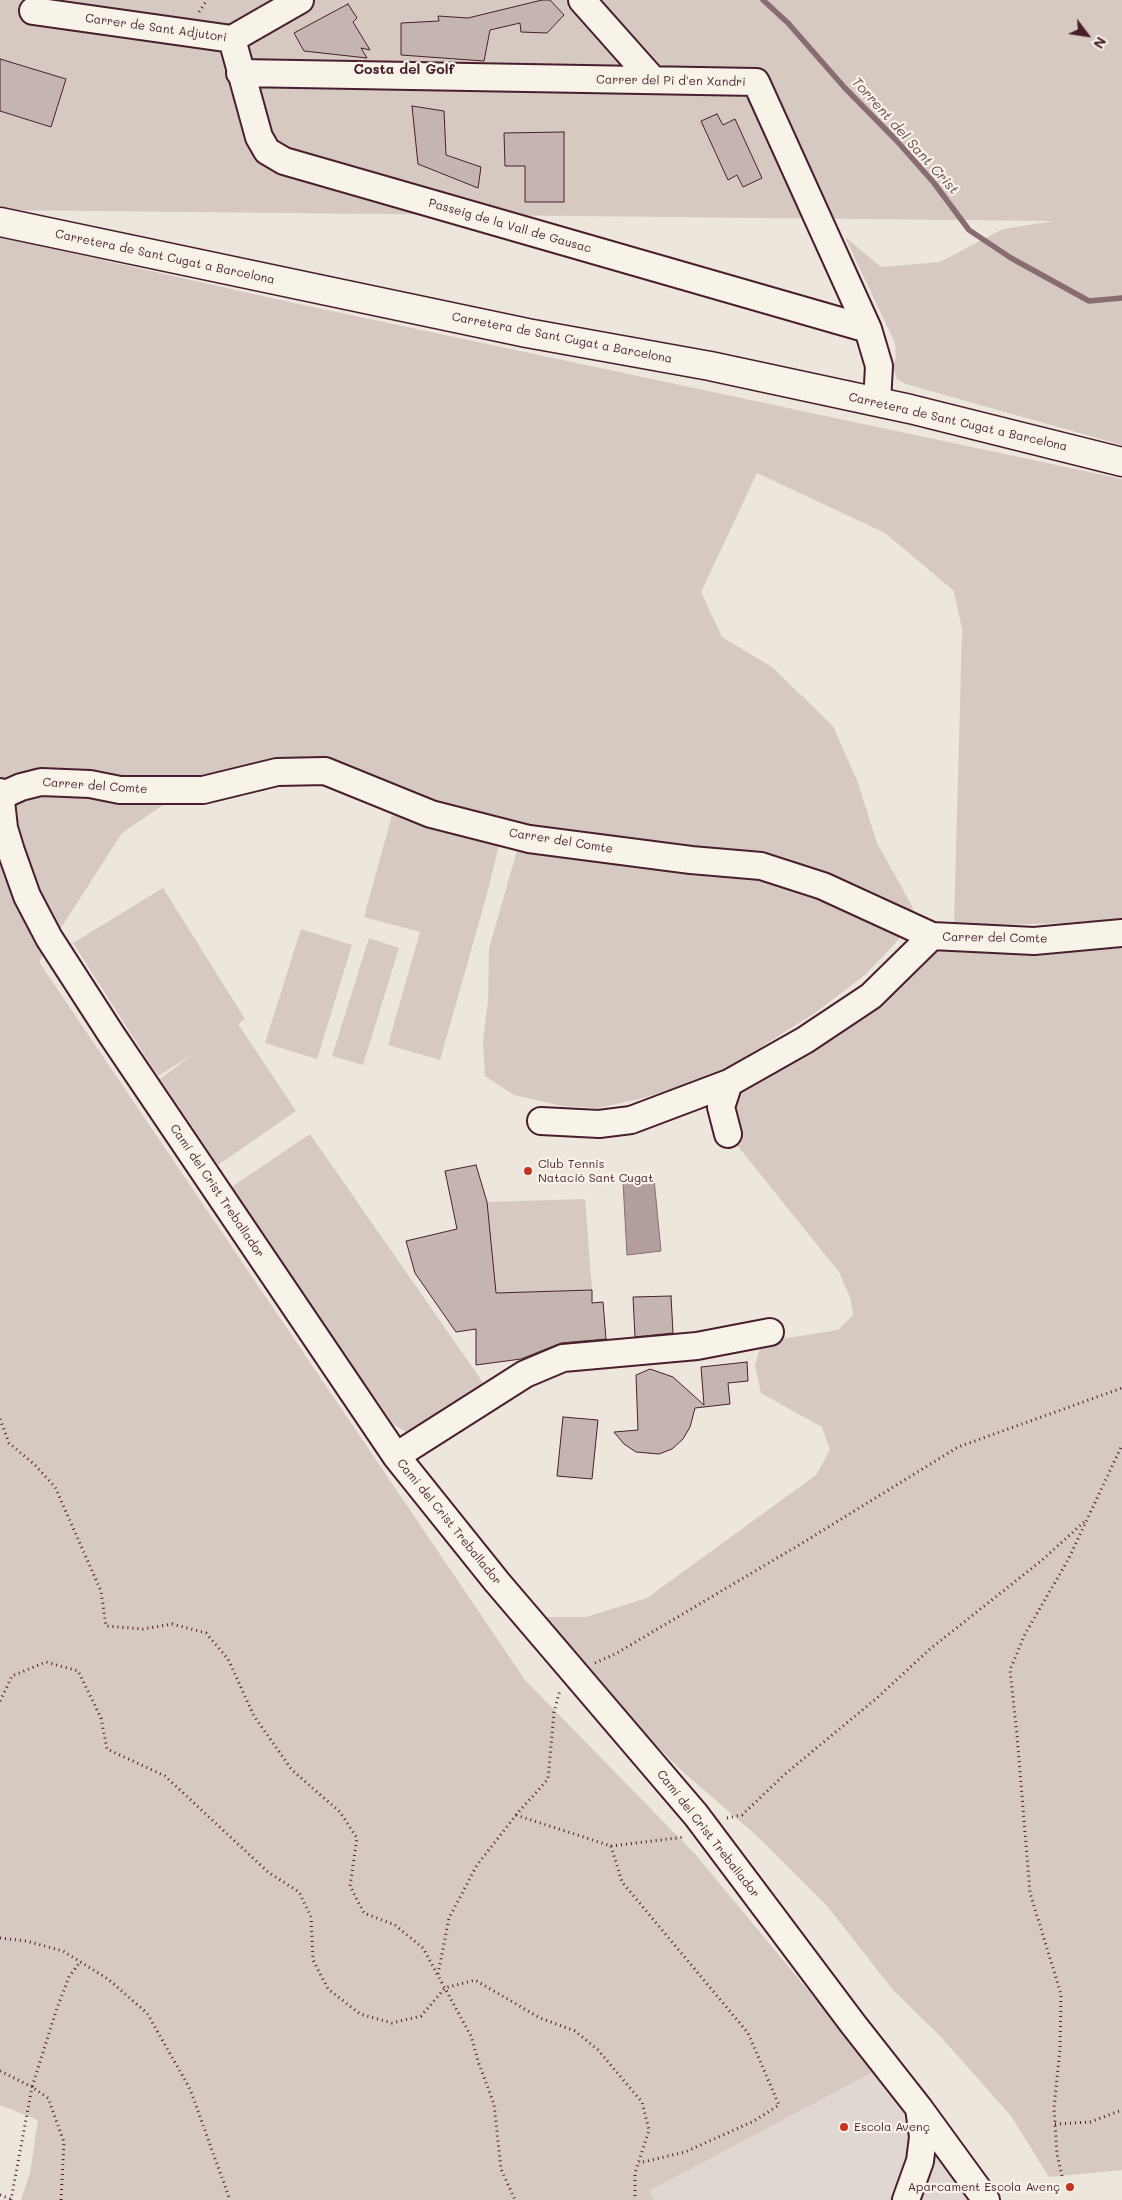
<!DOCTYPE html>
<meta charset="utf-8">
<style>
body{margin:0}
#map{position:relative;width:1122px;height:2200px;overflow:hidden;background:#ece6dd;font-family:Mali,sans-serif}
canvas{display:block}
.north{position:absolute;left:1062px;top:10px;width:50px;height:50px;-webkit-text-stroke:4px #f7f3e8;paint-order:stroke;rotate:121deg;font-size:14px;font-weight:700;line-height:20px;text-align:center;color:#4a1f2b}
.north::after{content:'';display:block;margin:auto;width:18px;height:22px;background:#4a1f2b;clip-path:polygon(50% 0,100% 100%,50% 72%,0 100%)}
</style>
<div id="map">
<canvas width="1122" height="2200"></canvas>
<div class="north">N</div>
</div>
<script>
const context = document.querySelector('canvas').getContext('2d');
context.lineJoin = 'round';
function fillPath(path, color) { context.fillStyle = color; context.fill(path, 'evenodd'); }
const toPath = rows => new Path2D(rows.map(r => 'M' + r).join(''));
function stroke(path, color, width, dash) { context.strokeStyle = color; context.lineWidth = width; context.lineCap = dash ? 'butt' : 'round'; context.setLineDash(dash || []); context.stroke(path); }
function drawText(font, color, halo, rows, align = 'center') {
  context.font = font + ' Mali,sans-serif'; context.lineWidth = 4.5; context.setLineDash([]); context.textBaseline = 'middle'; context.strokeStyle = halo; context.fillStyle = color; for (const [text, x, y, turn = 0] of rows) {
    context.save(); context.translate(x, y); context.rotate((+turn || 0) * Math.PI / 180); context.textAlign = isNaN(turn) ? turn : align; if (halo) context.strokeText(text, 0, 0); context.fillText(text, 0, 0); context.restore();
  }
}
fillPath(toPath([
 [875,2071,980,2200,654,2200,649,2191]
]), '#e0d7d0');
fillPath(toPath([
 [0,0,1122,0,1122,445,906,384,897,379,893,367,896,357,895,343,845,237,881,267,940,262,1003,229,1054,221,0,210],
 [0,237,280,300,1122,479,1122,919,1066,923,954,926,962,629,954,591,885,533,757,473,701,592,722,637,772,667,833,726,858,783,877,843,913,908,911,926,866,974,815,1013,713,1077,639,1099,598,1108,563,1106,514,1095,485,1076,483,1041,488,1001,489,948,521,837,325,771,203,790,210,773,122,833,39,962,525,1680,695,1854,875,2071,649,2191,654,2200,21,2200,30,2173,38,2120,0,2105],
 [392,815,499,845,487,894,440,1060,388,1045,420,932,364,917],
 [163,888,245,1019,238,1024,296,1111,218,1165,160,1079,195,1053,158,1076,73,943],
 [301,929,352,945,317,1059,265,1043],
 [1122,933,1122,2170,1049,2177,1011,2116,940,2036,893,1990,828,1907,756,1835,681,1770,528,1617,586,1617,647,1598,816,1475,830,1450,822,1427,761,1393,755,1365,762,1342,838,1330,853,1315,850,1297,839,1272,728,1134,721,1107,932,936],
 [369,938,399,948,363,1065,332,1056],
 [310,1134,486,1387,413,1436,393,1424,375,1397,341,1360,230,1188],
 [585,1199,592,1290,496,1293,487,1202]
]), '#d5c9c2');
const water = toPath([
 [654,1179,661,1251,627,1255,623,1182,654,1179]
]);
fillPath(water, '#b39f9d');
stroke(water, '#896c6f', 1);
stroke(toPath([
 [763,0,788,23,844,87,896,140,934,183,969,230,1011,258,1089,301,1122,298]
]), '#896c6f', 5.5);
const building = toPath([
 [542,0,550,0,564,15,547,33,521,32,520,23,490,30,484,61,401,55,401,23,439,21,438,16,468,18,542,0],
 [348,4,357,18,353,22,370,50,361,48,367,58,304,51,294,33,348,4],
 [0,59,66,79,51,127,0,111,0,59],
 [412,106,444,111,446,155,481,167,478,188,418,164,412,106],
 [717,114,723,125,735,119,762,178,743,187,737,175,728,180,701,121,717,114],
 [564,132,564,202,525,202,525,166,505,166,504,133,564,132],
 [476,1165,487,1202,496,1293,592,1290,592,1303,603,1302,606,1339,561,1343,521,1359,476,1365,476,1329,456,1332,415,1273,406,1241,457,1229,445,1171,476,1165],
 [671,1296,673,1333,635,1337,633,1297,671,1296],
 [747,1362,748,1381,728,1383,730,1404,695,1408,690,1427,683,1439,672,1449,659,1454,636,1452,624,1444,614,1432,638,1430,636,1375,650,1369,673,1377,704,1405,701,1367,747,1362],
 [563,1417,598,1420,592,1479,557,1476,563,1417]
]);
fillPath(building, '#c4b5b0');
stroke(building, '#4a1f2b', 1);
const minor = toPath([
 [582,0,653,80],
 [33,11,232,39,300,0],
 [232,39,259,137,267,151,284,161,868,329],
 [240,73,756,82,868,329,879,366,877,402],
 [0,792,4,828,11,851,27,896,49,938,111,1034,396,1456,497,1582,696,1815,853,2024,919,2108,986,2200],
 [1,796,21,787,41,782,90,784,120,790,203,790,277,772,325,771,431,814,529,839,691,860,761,866,823,886,932,936,1034,941,1122,933],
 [541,1121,599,1124,631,1120,729,1083],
 [728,1134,721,1107,729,1083,805,1040,871,996,932,936],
 [396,1456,525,1374,563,1358,697,1346,770,1332],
 [906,2200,920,2161,923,2137,919,2108]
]);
const major = toPath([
 [0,222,527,333,710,366,910,409,1122,462]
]);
stroke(minor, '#4a1f2b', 30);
stroke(major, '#4a1f2b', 31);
stroke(toPath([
 [199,12,207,0],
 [0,1419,9,1443,35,1465,55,1487,101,1591,106,1626,143,1629,172,1624,206,1633,228,1659,254,1716,292,1770,340,1812,357,1838,350,1886,364,1913,395,1925,423,1948,471,2036,479,2064,494,2104,501,2169,515,2200],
 [595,1663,617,1653,804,1542,958,1447,1122,1388],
 [0,1701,12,1676,46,1662,78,1671,101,1718,107,1749,165,1776,268,1872,299,1892,311,1917,313,1960,328,1989,360,2014,392,2023,421,2016,445,1988,475,1980,540,2018,575,2031,598,2050,642,2102,649,2130,635,2173,635,2200],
 [516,1815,611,1846,622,1882,748,2033,779,2105,754,2121,685,2152,639,2163],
 [727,1818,742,1815,784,1775,878,1697,930,1649,1041,1561,1084,1522],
 [611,1846,685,1837],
 [0,1938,26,1941,63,1951,108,1979,147,2013,190,2089,230,2200],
 [438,1974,449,1918,477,1865,516,1815,548,1779,554,1712,560,1690],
 [0,2071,32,2087,11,2200],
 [1055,2124,1090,2122,1122,2110],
 [1062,2176,1057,2154,1054,2108,1060,2049,1061,1994,1030,1893,1017,1735,1010,1670,1025,1634,1068,1560,1122,1445],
 [0,2195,11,2199],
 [61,2200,64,2142,48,2098,32,2087,57,2008,69,1977,80,1962]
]), '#4a1f2b', 3, [1, 4]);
stroke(minor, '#f7f3e8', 26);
stroke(major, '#f7f3e8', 28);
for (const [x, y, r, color] of [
 [528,1171,5,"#c8321e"],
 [844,2127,5,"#c8321e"],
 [1070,2187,5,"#c8321e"]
]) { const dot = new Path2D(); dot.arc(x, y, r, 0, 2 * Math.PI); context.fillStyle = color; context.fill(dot); stroke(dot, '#f7f3e8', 2); }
drawText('12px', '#4a1f2b', '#f7f3e8', [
 ["Carrer de Sant Adjutori",156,28,8],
 ["Carrer del Pi d'en Xandri",671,81,1],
 ["Passeig de la Vall de Gausac",510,226,16],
 ["Carretera de Sant Cugat a Barcelona",165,257,12],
 ["Carretera de Sant Cugat a Barcelona",562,338,11],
 ["Carretera de Sant Cugat a Barcelona",958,422,13],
 ["Carrer del Comte",95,786,4],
 ["Carrer del Comte",561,841,9],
 ["Carrer del Comte",995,938,1],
 ["Camí del Crist Treballador",217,1191,56],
 ["Camí del Crist Treballador",449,1522,51],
 ["Camí del Crist Treballador",708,1834,52]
]);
drawText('12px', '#4a1f2b', '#f7f3e8', [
 ["Club Tennis",538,1164],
 ["Natació Sant Cugat",538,1178],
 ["Escola Avenç",854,2127],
 ["Aparcament Escola Avenç",1060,2187,"right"]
], 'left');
drawText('bold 14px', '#4a1f2b', '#f7f3e8', [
 ["Costa del Golf",404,70]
]);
drawText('italic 14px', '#6f4c53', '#f7f3e8', [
 ["Torrent del Sant Crist",905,136,48]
]);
</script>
